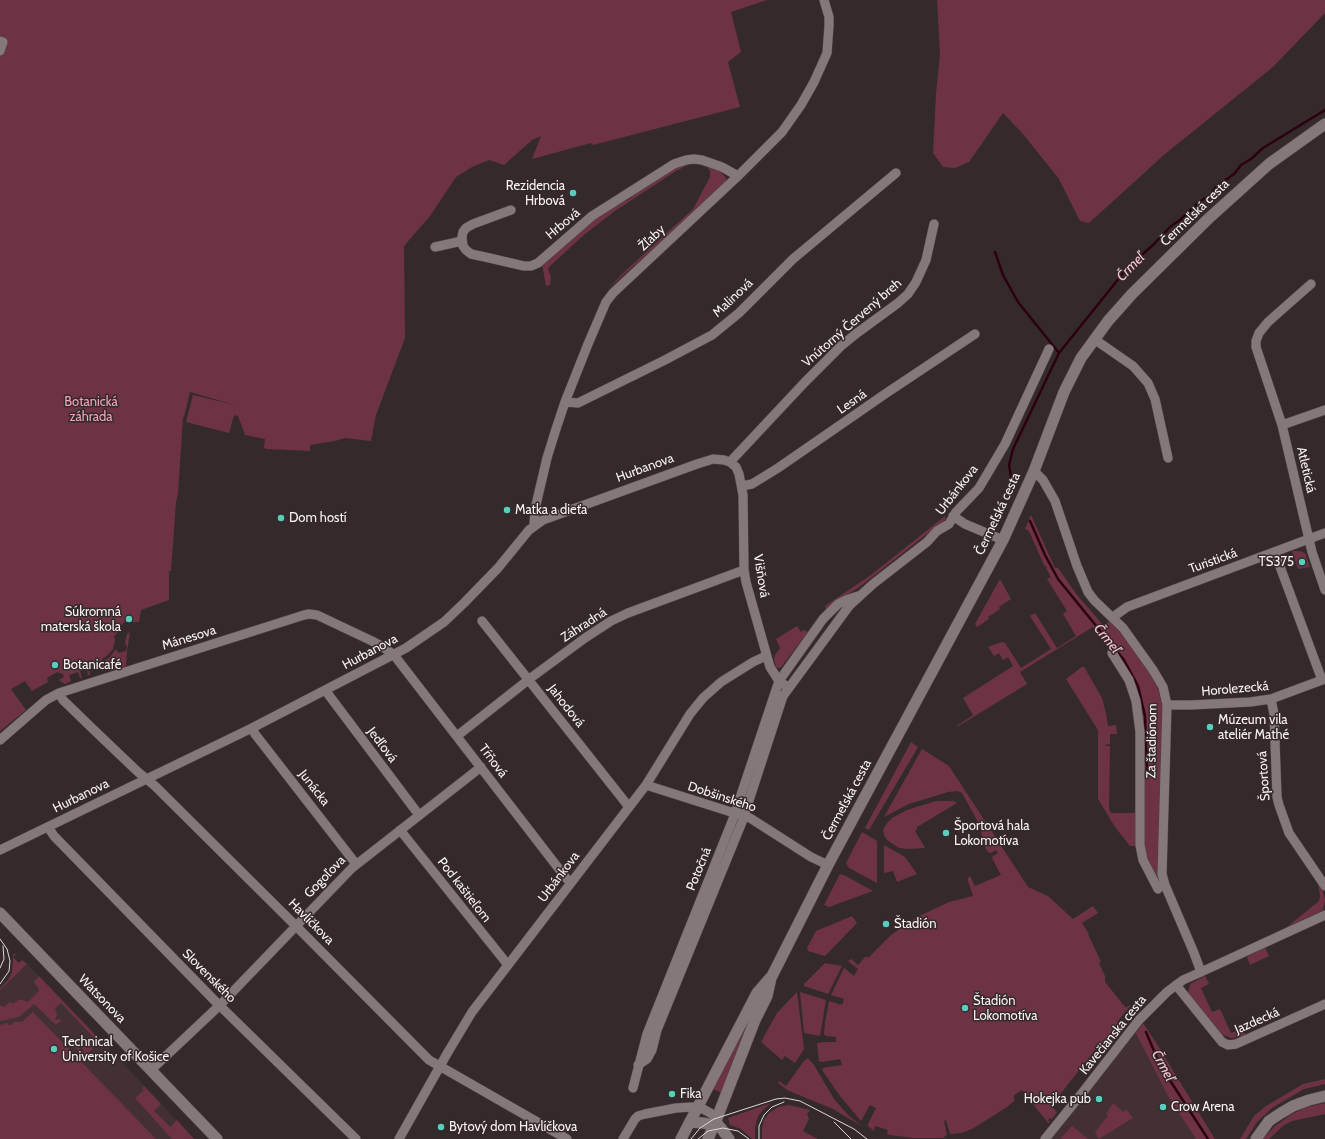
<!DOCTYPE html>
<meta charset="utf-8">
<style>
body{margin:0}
canvas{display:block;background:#34292b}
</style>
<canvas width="1325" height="1139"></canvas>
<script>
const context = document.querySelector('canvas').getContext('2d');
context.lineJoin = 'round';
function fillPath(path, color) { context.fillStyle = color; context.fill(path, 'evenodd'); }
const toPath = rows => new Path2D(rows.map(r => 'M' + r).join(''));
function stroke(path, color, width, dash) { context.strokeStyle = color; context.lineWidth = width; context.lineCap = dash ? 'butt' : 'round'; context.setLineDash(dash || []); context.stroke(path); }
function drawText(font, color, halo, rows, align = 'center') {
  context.font = font + ' Cabin,sans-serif'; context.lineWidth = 3; context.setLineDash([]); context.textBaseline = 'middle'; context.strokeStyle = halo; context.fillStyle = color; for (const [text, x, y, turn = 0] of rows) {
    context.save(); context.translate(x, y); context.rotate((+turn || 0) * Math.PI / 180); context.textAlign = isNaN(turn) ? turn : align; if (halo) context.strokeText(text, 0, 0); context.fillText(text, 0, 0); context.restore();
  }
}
fillPath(toPath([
 [27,964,117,1057,194,1139,0,1139,0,990],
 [1135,1026,1204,1139,1045,1139]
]), '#423035');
fillPath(toPath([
 [0,0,767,0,731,12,741,52,728,62,740,107,593,145,591,143,532,159,541,136,532,140,504,165,489,160,472,167,456,177,430,216,404,246,405,338,376,415,371,441,345,438,335,441,310,445,310,451,267,449,264,448,265,439,245,435,238,416,234,415,237,405,229,433,186,422,193,395,235,405,190,392,184,417,183,417,178,494,176,502,171,571,169,571,169,600,141,610,139,622,124,622,123,624,118,628,120,630,114,636,115,640,113,649,107,656,102,659,105,669,102,671,99,666,89,669,90,675,88,675,87,670,80,671,82,678,80,678,78,672,69,675,71,681,65,684,59,680,64,677,63,674,57,672,47,678,48,682,32,691,25,681,11,689,26,710,0,731],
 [937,0,1325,0,1325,13,1273,67,1165,154,1089,223,1080,221,1059,179,1023,134,1003,113,969,162,955,168,943,167,933,153,936,94,940,54],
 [692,161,720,171,726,178,726,183,608,289,621,275,693,209,710,177,710,171,707,166,692,163,676,171,615,211,585,234,551,265,548,269,551,277,550,285,546,286,542,264,594,218,631,198,636,192,673,169],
 [1031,515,1055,568,1058,568,1077,595,1104,626,1109,621,1129,642,1145,665,1158,689,1162,705,1162,719,1157,878,1144,852,1143,744,1122,664,1093,627,1020,672,1027,684,957,727,957,726,973,715,963,698,1013,666,1008,657,1003,660,999,653,994,656,988,647,1002,642,1005,643,1021,668,1051,649,1030,616,1035,613,1057,648,1076,636,1063,614,1067,611,1047,579,1051,577,1046,568,1047,568,1044,565,1029,531,1025,529],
 [945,516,946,519,862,585,826,609,825,606,871,575],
 [1292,551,1299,551,1305,553,1310,567,1298,569],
 [1000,579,1011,599,999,607,1000,609,988,617,989,619,977,627,975,624],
 [797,626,801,632,804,630,808,632,782,666,780,668,776,667,774,660,775,655,780,648,776,639],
 [130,632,127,651,126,666,109,671,105,660,109,658,116,649,119,653,126,651,127,647,125,643,127,634],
 [1083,666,1087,671,1087,672,1102,698,1106,713,1108,726,1116,725,1117,734,1110,734,1110,744,1105,745,1106,746,1110,746,1109,809,1111,813,1136,813,1135,846,1130,846,1115,827,1098,799,1098,730,1066,679],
 [911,742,918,747,869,830,865,828],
 [922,749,949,766,1028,887,1048,896,1073,919,1093,906,1098,913,1082,923,1089,934,1088,934,1101,962,1099,963,1105,976,1105,982,1126,1008,1129,1005,1130,1006,1117,1022,1123,1027,1105,1052,1098,1046,1051,1106,1057,1112,1052,1119,1050,1118,1048,1120,1050,1122,1048,1123,1022,1090,1014,1095,1014,1101,1007,1107,974,1128,962,1133,950,1134,946,1120,944,1121,947,1135,943,1138,913,1138,890,1135,887,1134,888,1130,875,1126,874,1131,868,1126,868,1124,876,1108,870,1105,861,1121,840,1096,822,1070,823,1068,828,1067,842,1065,840,1059,822,1062,819,1061,817,1043,826,1042,836,1042,836,1037,826,1036,824,1034,825,1023,829,1001,839,1004,838,1006,840,1004,842,1005,844,999,842,998,842,997,841,998,831,995,844,968,854,976,858,969,848,961,851,959,858,965,866,956,868,958,891,935,917,917,949,902,973,896,968,881,968,878,970,876,975,886,1001,875,992,858,993,856,998,853,996,850,991,853,988,852,983,844,981,830,977,820,962,793,957,791,948,792,909,804,884,817],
 [936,801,954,801,957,803,917,827,917,829,915,831,925,848,908,849,899,848,887,840,884,835,883,830,887,823,892,818,907,810],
 [862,832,877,841,877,883,849,868,846,863],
 [884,845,905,857,917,874,897,882,893,871,884,873],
 [840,874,846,876,873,891,829,907,824,905],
 [1318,883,1323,892,1325,900,1323,910,1213,963,1208,964,1287,927,1319,901,1320,896],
 [852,916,857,923,825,956,808,951,807,948,816,931],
 [1264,948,1266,949,1269,956,1250,965,1247,957],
 [13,954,16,954,13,957,19,963,22,960,27,964,0,990,0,988,8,980,12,972,13,962],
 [825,963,842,966,828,994,804,986,804,984],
 [39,976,101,1041,87,1054,83,1055,71,1043,74,1042,83,1052,84,1051,78,1042,77,1039,85,1047,94,1038,61,1003,55,1008,57,1015,55,1020,60,1019,61,1021,56,1025,34,1004,19,1017,0,1021,0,1005,4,1007,10,1002,13,1004,18,1000,23,1000,28,1002,39,991,39,989,34,982],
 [1205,976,1209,984,1201,988,1212,1012,1220,1009,1231,1033,1243,1029,1245,1034,1242,1037,1231,1038,1222,1034,1188,994,1190,984],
 [764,989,722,1093,713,1089],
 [797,992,804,1049,795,1063,785,1056,782,1060,761,1042,777,1013],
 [800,992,826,1000,820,1036,804,1033],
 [33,1012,156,1139,0,1139,0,1025,8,1023,9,1025,12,1025,13,1022,22,1022],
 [1143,1023,1155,1041,1215,1139,1196,1139,1168,1096,1136,1033],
 [808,1058,814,1065,834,1099,848,1115,863,1127,833,1109,787,1090,778,1083,779,1081,786,1086,804,1061],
 [1325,1079,1325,1084,1304,1089,1272,1108,1257,1122,1246,1139,1240,1139,1254,1116,1266,1106,1303,1084],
 [144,1086,161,1104,154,1111,170,1127,177,1120,194,1139,172,1139,135,1098,144,1090,142,1088],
 [771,1103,765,1108,758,1116,755,1127,755,1139,752,1139,741,1129,730,1125,728,1118],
 [1113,1103,1123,1112,1126,1109,1133,1118,1099,1139,1095,1132,1108,1116,1106,1114],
 [1325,1103,1325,1114,1292,1121,1283,1126,1269,1139,1263,1139,1275,1126,1292,1114,1307,1107],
 [789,1105,810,1110,807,1114,809,1119,803,1131,818,1139,762,1139,762,1128,764,1120,769,1113,778,1107],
 [1072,1126,1088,1139,1062,1139,1061,1138]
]), '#6d3345');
stroke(toPath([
 [995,252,1003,275,1018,302,1059,353],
 [1013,482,1011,477,1009,465,1013,449,1059,353,1112,287,1127,268,1153,245,1171,226,1180,220,1199,202,1210,195,1216,187,1234,174,1241,165,1251,159,1263,148,1325,110],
 [1030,521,1045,555,1058,579,1124,660,1138,686,1145,716,1147,770],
 [1146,1032,1160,1065,1208,1139]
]), '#2d0011', 2.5);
const minor = toPath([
 [0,41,3,42,0,51],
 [511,210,473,224,466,228,463,232,462,237,463,246,466,250,471,254,485,257,524,266,531,266,538,263,592,216,674,164,686,160,694,159,702,160,722,167,738,176],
 [435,247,462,241],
 [1311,284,1268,322,1259,333,1256,341,1256,347,1282,425,1312,552,1325,590],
 [1094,339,1133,366,1148,383,1155,399,1168,458],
 [565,402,578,403,665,360,712,335,739,313,793,259,896,173],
 [1282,425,1325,410],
 [730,462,805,382,841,346,857,333,898,303,908,294,916,282,926,260,934,224],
 [1034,471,1043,480,1055,501,1077,566,1088,592,1094,600,1123,628,1153,670,1163,687,1167,705,1162,874,1165,885,1194,953,1201,972],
 [742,486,752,484,778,468,885,394,975,334],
 [953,516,965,524,1003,540],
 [534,525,535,509,547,458,556,429,565,402,588,344,606,302,613,293,738,176,782,132,801,105,814,82,827,53,829,26,829,17,824,0],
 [1275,553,1322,680],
 [1113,617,1127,607,1325,533],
 [482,621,629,807],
 [1112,653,1129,680,1136,701,1140,732,1140,845,1143,860,1158,889],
 [325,690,419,815],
 [59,693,63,700,95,731,138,772,155,786,296,926,429,1060,567,1139],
 [1271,699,1274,714,1277,797,1279,805,1289,833,1325,886],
 [1167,705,1191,705,1250,702,1271,699,1325,679],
 [252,728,255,734,356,864],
 [457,736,532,677,585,638,611,621,628,613,744,570],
 [0,740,46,700,59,693,304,615,309,614,317,615,372,641,383,647,394,655,566,878,571,883],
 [646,785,750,818,811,857,828,865],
 [48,827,54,836,215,1001,356,1139],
 [400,830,508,965],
 [0,850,252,728,406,648,444,622,464,603,498,568,529,530,543,520,697,464,713,459,724,460,730,462,736,467,739,474,743,495,744,570,746,582,770,667,779,681,789,688],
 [1176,985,1222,1042,1228,1045,1236,1044,1325,1004],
 [638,1065,647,1059,652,1050,657,1030,742,822,783,696,849,606,873,584,927,542,937,531,949,524,956,512,979,488,1005,444,1049,349],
 [151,1070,220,1005,352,868,481,767],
 [633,1088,647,1034,733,819,779,681,823,619,838,604,846,600,858,596],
 [399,1139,448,1052,472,1012,646,785,690,714,703,698,721,682,753,662,766,656],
 [623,1139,635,1119,638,1116,645,1114,676,1108,692,1107,703,1109,712,1114,719,1124],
 [1045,1139,1079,1097,1139,1020,1167,992,1183,980,1201,972,1325,915]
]);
const tertiary = toPath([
 [0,913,217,1139],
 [690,1122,703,1123,718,1126,721,1128,729,1139],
 [1256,1139,1269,1121,1281,1113,1293,1106,1309,1100,1325,1096]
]);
const secondary = toPath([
 [681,1139,757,993,770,978],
 [708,1139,717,1118,755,1020,767,996,771,978,828,865,1003,540,1034,471,1064,392,1081,358,1108,321,1132,294,1208,219,1269,164,1325,124]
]);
stroke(minor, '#51474a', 10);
stroke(tertiary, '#51474a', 12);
stroke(secondary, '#51474a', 12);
stroke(minor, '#85787b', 9);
stroke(tertiary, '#85787b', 11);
stroke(secondary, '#85787b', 11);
stroke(toPath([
 [0,939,7,949,10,961,9,971,0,984],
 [0,968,4,959,3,946],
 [834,1122,851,1139],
 [691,1139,700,1128,714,1119,776,1099,785,1098,800,1101,854,1129,867,1139],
 [698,1139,708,1131,723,1128,738,1131,749,1139],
 [759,1139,759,1126,764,1115,772,1107,784,1102]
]), '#dfd7d9', 1);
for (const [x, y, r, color] of [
 [573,193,4,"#5acebd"],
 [507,510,4,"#5acebd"],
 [281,518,4,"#5acebd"],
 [1302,562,4,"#5acebd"],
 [129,619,4,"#5acebd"],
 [55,665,4,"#5acebd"],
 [1210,727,4,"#5acebd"],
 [946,833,4,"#5acebd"],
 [886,924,4,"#5acebd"],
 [965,1008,4,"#5acebd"],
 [54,1049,4,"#5acebd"],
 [672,1094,4,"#5acebd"],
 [1099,1099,4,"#5acebd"],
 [1163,1107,4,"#5acebd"],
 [441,1127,4,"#5acebd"]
]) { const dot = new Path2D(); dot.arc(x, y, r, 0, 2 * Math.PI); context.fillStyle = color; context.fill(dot); stroke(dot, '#34292b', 1.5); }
drawText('13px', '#faf2f4', '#34292b', [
 ["Rezidencia",565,186,"right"],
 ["Hrbová",565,201,"right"],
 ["Matka a dieťa",515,510],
 ["Dom hostí",289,518],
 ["TS375",1294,562,"right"],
 ["Súkromná",121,612,"right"],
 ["materská škola",121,627,"right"],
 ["Botanicafé",63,665],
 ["Múzeum vila",1218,720],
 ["ateliér Mathé",1218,735],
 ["Športová hala",954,826],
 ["Lokomotíva",954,841],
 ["Štadión",894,924],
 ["Štadión",973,1001],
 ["Lokomotíva",973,1016],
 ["Technical",62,1042],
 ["University of Košice",62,1057],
 ["Fika",680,1094],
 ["Hokejka pub",1091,1099,"right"],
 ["Crow Arena",1171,1107],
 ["Bytový dom Havlíčkova",449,1127]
], 'left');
drawText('13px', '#faf2f4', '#34292b', [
 ["Čermeľská cesta",1195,213,-44],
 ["Hrbová",563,224,-40],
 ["Žľaby",652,238,-43],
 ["Malinová",733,298,-43],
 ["Vnútorný Červený breh",852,323,-41],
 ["Lesná",852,402,-35],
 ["Hurbanova",645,468,-20],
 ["Atletická",1306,470,77],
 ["Urbánkova",957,490,-52],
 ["Čermeľská cesta",998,514,-65],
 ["Turistická",1213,561,-20],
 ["Višňová",761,576,81],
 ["Záhradná",584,625,-33],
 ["Mánesova",189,638,-17],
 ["Hurbanova",370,652,-28],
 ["Horolezecká",1235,689,-5],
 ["Jahodová",566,706,52],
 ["Za štadiónom",1152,741,-89],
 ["Jedľová",382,745,53],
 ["Tŕňová",493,761,53],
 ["Športová",1264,776,-94],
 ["Junácka",314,788,52],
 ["Hurbanova",81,796,-26],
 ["Dobšinského",722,797,18],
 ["Čermeľská cesta",847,800,-62],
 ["Potočná",699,869,-68],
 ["Gogoľova",325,877,-46],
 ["Urbánkova",559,877,-53],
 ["Pod kaštieľom",464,890,52],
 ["Havlíčkova",311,922,45],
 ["Slovenského",209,976,45],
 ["Watsonova",102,999,46],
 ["Jazdecká",1257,1021,-24],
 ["Kavečianska cesta",1113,1035,-51]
]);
drawText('13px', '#f3a6ba', '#34292b', [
 ["Botanická",91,402],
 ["záhrada",91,417]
]);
drawText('italic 14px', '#fbc5d2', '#34292b', [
 ["Črmeľ",1131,267,-46],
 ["Črmeľ",1107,639,51],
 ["Črmeľ",1163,1066,62]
]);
</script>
